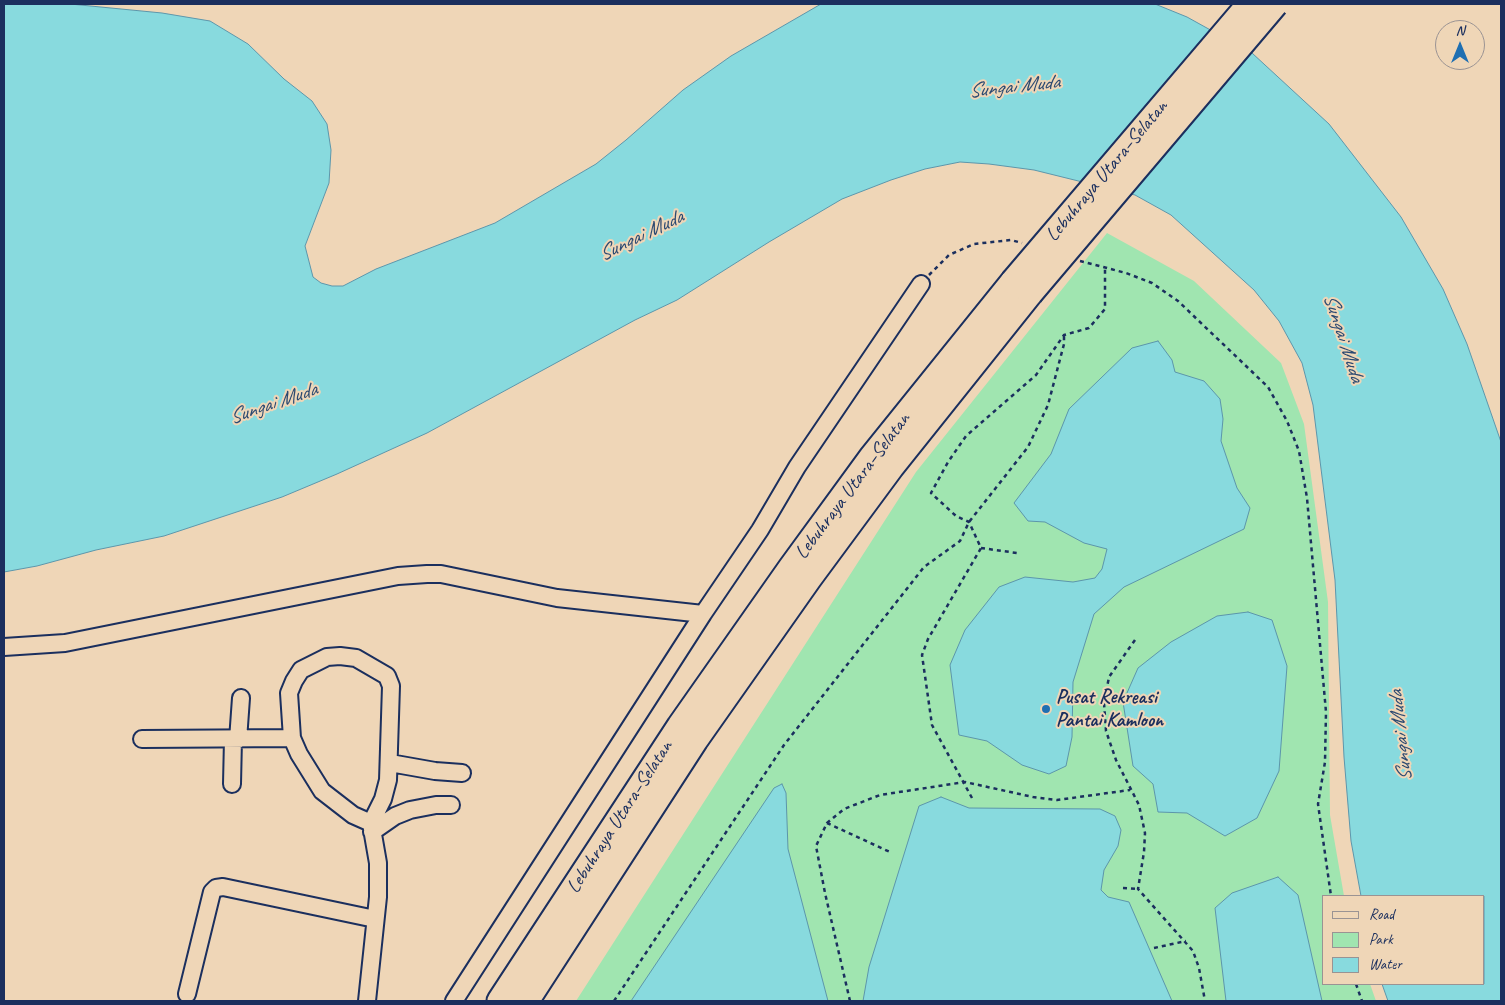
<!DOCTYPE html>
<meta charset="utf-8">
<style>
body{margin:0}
#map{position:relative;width:1505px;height:1005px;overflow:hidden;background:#efd6b7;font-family:Caveat,sans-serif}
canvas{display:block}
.frame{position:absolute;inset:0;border:5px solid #1b2f5e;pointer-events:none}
.legend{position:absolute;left:1322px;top:895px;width:162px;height:90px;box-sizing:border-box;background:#efd6b7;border:1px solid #9a9393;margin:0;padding:6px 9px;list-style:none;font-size:15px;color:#1b2f5e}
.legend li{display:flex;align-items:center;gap:10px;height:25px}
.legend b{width:25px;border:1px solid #9a9393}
.north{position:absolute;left:1435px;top:20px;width:50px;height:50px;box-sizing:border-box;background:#efd6b7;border:1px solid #9a9393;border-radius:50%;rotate:0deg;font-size:14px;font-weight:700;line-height:20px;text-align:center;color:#1b2f5e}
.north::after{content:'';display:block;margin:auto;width:18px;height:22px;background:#1f6fb2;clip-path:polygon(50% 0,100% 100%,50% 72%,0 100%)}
</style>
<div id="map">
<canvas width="1505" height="1005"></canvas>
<div class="frame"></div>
<ul class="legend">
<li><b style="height:6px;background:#efd6b7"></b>Road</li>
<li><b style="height:14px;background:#a0e5b0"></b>Park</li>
<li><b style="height:14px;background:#88dade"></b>Water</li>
</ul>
<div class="north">N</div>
</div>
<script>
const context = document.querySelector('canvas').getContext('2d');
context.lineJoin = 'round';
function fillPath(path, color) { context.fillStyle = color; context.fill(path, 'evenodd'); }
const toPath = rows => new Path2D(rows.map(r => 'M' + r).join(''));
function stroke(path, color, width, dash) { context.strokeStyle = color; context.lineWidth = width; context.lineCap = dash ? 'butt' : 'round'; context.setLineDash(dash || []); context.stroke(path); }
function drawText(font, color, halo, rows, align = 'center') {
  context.font = font + ' Caveat,sans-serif'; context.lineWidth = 4; context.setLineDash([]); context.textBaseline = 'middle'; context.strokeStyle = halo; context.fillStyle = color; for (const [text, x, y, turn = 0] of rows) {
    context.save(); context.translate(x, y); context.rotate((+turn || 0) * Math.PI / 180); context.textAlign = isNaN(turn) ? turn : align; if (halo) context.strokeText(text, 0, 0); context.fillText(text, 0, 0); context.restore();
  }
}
fillPath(toPath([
 [1107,233,1194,281,1281,363,1304,424,1328,602,1330,815,1344,896,1324,896,1324,984,1370,984,1376,1001,576,1001,916,472]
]), '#a0e5b0');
const water = toPath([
 [4,4,70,4,162,13,210,21,248,44,284,79,312,101,327,124,331,150,329,183,305,246,313,277,321,283,332,286,343,286,376,269,495,223,596,164,626,140,683,90,731,56,821,4,1155,4,1187,17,1252,53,1329,124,1401,217,1443,289,1467,344,1501,442,1501,1001,1388,1001,1382,984,1484,984,1484,896,1361,896,1351,841,1344,757,1335,580,1313,405,1302,363,1279,321,1254,290,1171,215,1135,195,1034,170,989,164,960,162,925,169,891,180,842,199,769,242,677,300,635,320,427,433,337,474,282,497,164,536,96,550,37,566,4,572,4,4],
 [1158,341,1172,360,1175,372,1204,381,1220,399,1223,419,1221,441,1237,488,1250,508,1244,529,1124,587,1094,614,1073,682,1072,737,1066,766,1049,774,1022,765,987,741,959,735,950,665,965,630,999,587,1025,577,1073,582,1095,578,1102,569,1107,549,1084,543,1045,522,1028,521,1014,503,1051,454,1069,409,1132,348,1158,341],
 [1248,612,1272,620,1287,666,1279,771,1257,818,1225,836,1187,813,1158,812,1153,784,1133,766,1123,702,1138,668,1171,642,1217,616,1248,612],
 [782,784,786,793,788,849,828,1001,631,1001,774,788,782,784],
 [941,797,969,808,1100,809,1115,816,1121,830,1118,846,1104,870,1101,890,1108,897,1129,902,1172,1001,863,1001,869,967,919,806,941,797],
 [1278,877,1298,895,1322,1001,1226,1001,1215,908,1232,893,1278,877]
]);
fillPath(water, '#88dade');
stroke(water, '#5c96ab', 1);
const minor = toPath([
 [4,647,65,643,398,576,427,574,441,574,557,598,703,614],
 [142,739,292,738],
 [238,740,241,698],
 [390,763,435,771,462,773],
 [232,784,233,739],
 [372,832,395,816,410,810,436,805,451,805],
 [187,994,212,892,216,888,223,887,375,919],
 [367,1001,378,897,378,863,371,823,383,799,388,780,391,686,387,676,356,658,340,656,327,657,301,670,294,681,289,693,292,738,299,754,322,791,353,815,371,823],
 [454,1001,703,614,760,530,797,467,921,284]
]);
const highway = toPath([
 [500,1001,680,726,791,568,872,457,1013,282],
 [526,1001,695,740,809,578,891,467,1030,293]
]);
stroke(minor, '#1b2f5e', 20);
stroke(highway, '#1b2f5e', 29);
stroke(toPath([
 [1080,261,1126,273,1152,283,1178,301,1268,387,1287,421,1299,451,1307,498,1326,712,1325,762,1318,804,1331,896],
 [929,275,949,255,974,244,1011,240,1022,243],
 [981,548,1017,553],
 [1135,640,1109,677,1104,703,1106,731,1116,760,1139,805,1145,833,1144,852,1138,889,1193,951,1199,968,1205,1001],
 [972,798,932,725,922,655,928,639,981,548,969,522,956,516,931,493,948,462,966,436,1036,375,1064,335,1089,328,1105,309,1105,268],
 [827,823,890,852],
 [1123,888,1138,889],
 [1154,948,1186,941],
 [1356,984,1362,1001],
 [614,1001,784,745,924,567,960,541,969,522,1028,447,1048,405,1064,344,1064,335],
 [850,1001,825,893,816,846,827,823,844,809,880,795,965,782,1033,797,1057,800,1130,790]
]), '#1b2f5e', 2.5, [4, 4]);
stroke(minor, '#efd6b7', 16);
stroke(highway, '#efd6b7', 25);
const highwayBridge = toPath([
 [1013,282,1250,4],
 [1030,293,1275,4]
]);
stroke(highwayBridge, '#1b2f5e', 29, []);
stroke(highwayBridge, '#efd6b7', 25);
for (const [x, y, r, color] of [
 [1046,709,5,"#1f6fb2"]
]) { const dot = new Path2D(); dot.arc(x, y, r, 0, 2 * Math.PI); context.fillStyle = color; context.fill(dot); stroke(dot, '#efd6b7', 2); }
drawText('20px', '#1b2f5e', '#efd6b7', [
 ["Lebuhraya Utara–Selatan",1107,171,-50],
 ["Lebuhraya Utara–Selatan",853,486,-53],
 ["Lebuhraya Utara–Selatan",620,817,-57]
]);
drawText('bold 20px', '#1b2f5e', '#efd6b7', [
 ["Pusat Rekreasi",1056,698],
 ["Pantai Kamloon",1056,721]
], 'left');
drawText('italic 21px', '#2b4971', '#efd6b7', [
 ["Sungai Muda",1014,87,-6],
 ["Sungai Muda",641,236,-26],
 ["Sungai Muda",1343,338,72],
 ["Sungai Muda",273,404,-19],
 ["Sungai Muda",1401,736,-96]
]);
</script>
